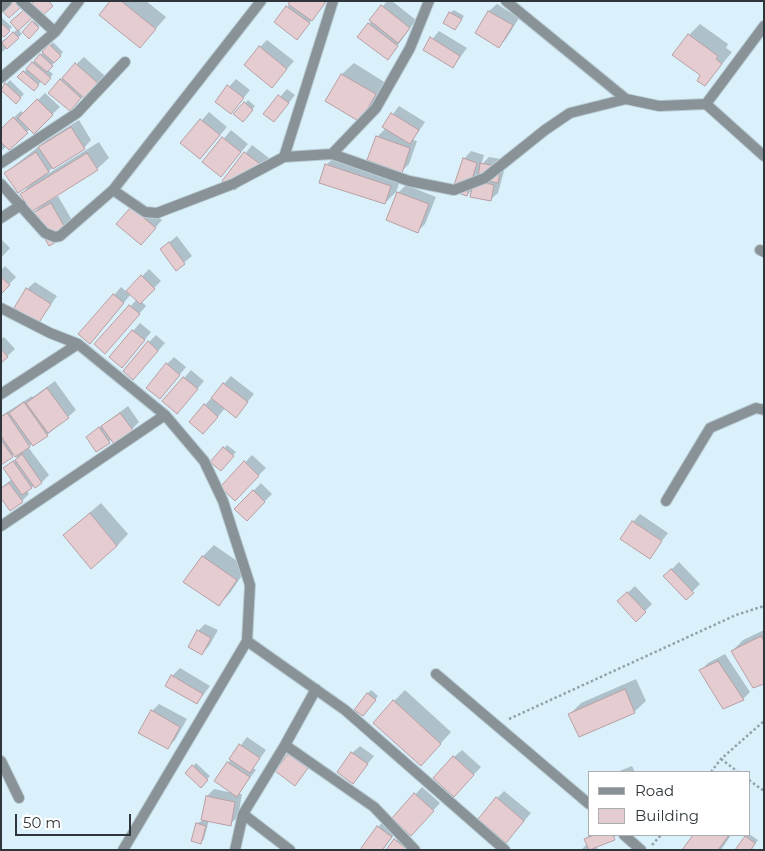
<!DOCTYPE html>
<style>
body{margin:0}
#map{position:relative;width:765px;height:851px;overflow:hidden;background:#daf1fc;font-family:Montserrat,sans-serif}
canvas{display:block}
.frame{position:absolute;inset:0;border:2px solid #2e363b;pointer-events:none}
.legend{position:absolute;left:588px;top:771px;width:162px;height:65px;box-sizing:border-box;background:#fff;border:1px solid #abafb1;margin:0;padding:6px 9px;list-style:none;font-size:15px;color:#2e363b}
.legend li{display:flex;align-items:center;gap:10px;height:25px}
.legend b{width:25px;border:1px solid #abafb1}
.scale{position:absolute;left:15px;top:814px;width:116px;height:22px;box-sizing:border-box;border:2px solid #2e363b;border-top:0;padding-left:6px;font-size:15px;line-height:18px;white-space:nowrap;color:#2e363b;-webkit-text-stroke:4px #fff;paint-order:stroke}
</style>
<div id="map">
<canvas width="765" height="851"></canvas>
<div class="frame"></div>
<ul class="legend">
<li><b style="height:6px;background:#899397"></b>Road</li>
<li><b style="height:14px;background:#e5ccd0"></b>Building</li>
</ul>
<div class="scale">50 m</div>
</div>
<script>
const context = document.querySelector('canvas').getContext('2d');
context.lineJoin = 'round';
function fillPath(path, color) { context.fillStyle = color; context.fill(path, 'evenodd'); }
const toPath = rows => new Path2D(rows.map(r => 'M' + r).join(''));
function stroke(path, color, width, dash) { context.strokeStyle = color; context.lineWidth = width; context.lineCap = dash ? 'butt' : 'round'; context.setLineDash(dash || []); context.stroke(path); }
fillPath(toPath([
 [111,1,146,1,166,17,140,47],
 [292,1,327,1,297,38,276,22],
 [387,1,392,1,416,20,388,59,369,24],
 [497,4,519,18,506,39,499,46,476,33,489,11],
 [454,10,464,16,455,29,450,13],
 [1,17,12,27,4,36,1,34],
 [36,19,41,24,29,37,24,32],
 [700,24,728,44,726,48,732,52,705,85,689,35],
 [18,29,22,34,1,53,1,42],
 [439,31,467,48,453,67,424,49],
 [267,40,294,61,272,86,260,47],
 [53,42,63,52,48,70,53,74,45,83,42,81,34,89,19,77],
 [84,57,105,76,77,102,60,80],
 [354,63,386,83,371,109,360,120,327,101,342,74],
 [236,79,250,90,231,113,216,101],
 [10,80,24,94,16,102,2,88],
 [287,89,295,95,281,113,265,114],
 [45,93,60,107,34,132,30,129,9,148,7,146,1,151,1,129,21,111,24,114],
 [248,100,255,106,243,120,235,114],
 [399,106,425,122,413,140,417,141,409,164,401,172,377,137,385,129,391,131,384,126],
 [209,112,227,127,200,158,182,143],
 [79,120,91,140,84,148,53,167,46,175,99,142,109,158,97,169,46,200,47,202,58,196,76,227,68,234,32,214,43,204,22,194,32,182,5,173,47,140],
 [231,130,248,144,221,175,204,162],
 [252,145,269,158,262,165,224,181],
 [471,151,484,155,481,165,489,157,507,160,498,193,490,200,474,188,467,195,464,159],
 [338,154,402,175,396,192,385,203,326,165],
 [406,185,436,197,425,224,418,231,398,193],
 [139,200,162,220,148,236,132,208],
 [177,236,192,256,176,269,161,249],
 [1,239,10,248,1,258],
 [5,266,16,277,1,293,1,270],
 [149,269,161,281,141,301,146,306,112,345,96,344,137,299,131,294,97,335,80,334,121,287,127,292],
 [35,282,57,296,38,323,27,289],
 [140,323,151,332,129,359,133,331],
 [156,335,165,343,141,371,149,342],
 [4,337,15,349,1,362,1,339],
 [174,357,186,367,167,390,167,364],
 [191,370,204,381,184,405,164,401],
 [231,376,254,394,236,416,225,408,211,425,205,405],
 [55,381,76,410,47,435,28,447,49,475,42,482,27,490,29,494,22,501,1,488,12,479,5,468,17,458,14,454,1,463,1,416,32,396,33,397],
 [128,406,139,422,132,429,112,439,97,451,87,437],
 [227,445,236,452,221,469,212,462],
 [252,455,266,468,235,499,222,487],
 [261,483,272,494,247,519,236,509],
 [101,503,128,534,117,546,64,535],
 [640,514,668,533,650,557,633,522],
 [214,545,247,568,230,593,219,605,185,582,203,556],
 [679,562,700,584,686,598,665,576],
 [635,586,652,604,636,620,619,601],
 [205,624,218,630,209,646,202,654,198,631],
 [764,630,764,682,732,651,743,640],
 [725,654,750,692,743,699,701,670,708,663],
 [180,668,210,686,197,703,172,676],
 [636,679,646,701,634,712,570,714,581,703],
 [371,690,378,696,366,712,367,694],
 [405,690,451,732,432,753,394,701],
 [159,704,187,719,175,740,167,748,152,711],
 [247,737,266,750,253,768,256,770,238,794,242,794,238,817,230,824,209,820,204,839,201,842,197,823,202,821,207,796,214,789,233,793,228,763],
 [360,746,374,756,353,782,352,753],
 [297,747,314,760,294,784,277,771],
 [462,750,481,767,461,788,454,757],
 [196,763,210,776,201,786,187,773],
 [632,766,635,772,617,772],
 [422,787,440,803,419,826,394,818],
 [504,791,531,813,513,834,497,798],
 [385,820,398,829,383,850,364,850,378,827],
 [402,833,414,842,408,850,388,850],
 [749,834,758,840,751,850,746,837],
 [590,835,618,835,596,847,599,850,581,850,587,844,585,839],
 [694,835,731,835,721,850,684,850]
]), '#0003');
const building = toPath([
 [10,1,17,1,22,6,9,18,1,10,10,1],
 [34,1,49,1,53,6,42,16,31,5,34,1],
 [110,1,121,1,156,29,140,48,99,15,110,1],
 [290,1,323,1,325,3,312,21,288,4,290,1],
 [381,5,410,28,398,43,369,20,381,5],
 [286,6,310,23,297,40,274,22,286,6],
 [26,8,33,17,18,31,10,22,26,8],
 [488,11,513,25,499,48,475,33,488,11],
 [449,12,462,19,455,30,443,23,449,12],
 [32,21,39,28,29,39,22,32,32,21],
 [1,23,10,31,4,37,1,35,1,23],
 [368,23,398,46,388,60,357,37,368,23],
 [13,32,19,38,7,49,2,43,13,32],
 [688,34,718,56,716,59,722,64,705,86,697,81,700,75,672,55,688,34],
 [430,37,460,56,453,68,423,50,430,37],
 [49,44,61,56,54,63,42,52,49,44],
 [259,46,287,69,272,88,244,65,259,46],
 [40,54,53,66,47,72,34,61,40,54],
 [32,62,51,78,45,85,26,69,32,62],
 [75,63,99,84,85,99,62,78,75,63],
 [23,71,39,85,34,91,17,77,23,71],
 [341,74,376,94,360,122,325,101,341,74],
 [60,79,81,98,70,111,48,93,60,79],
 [5,83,21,98,16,104,1,90,5,83],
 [227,85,244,98,231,114,215,102,227,85],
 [278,95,289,103,274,122,263,114,278,95],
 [37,99,53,115,34,134,18,118,37,99],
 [244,102,253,110,243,122,233,114,244,102],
 [391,113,419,130,410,144,382,127,391,113],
 [13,117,28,133,9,150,1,142,1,129,13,117],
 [200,119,220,135,200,159,180,143,200,119],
 [71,127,85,149,53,169,38,147,71,127],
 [376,136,410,148,402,173,367,160,376,136],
 [222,137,241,152,221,177,202,162,222,137],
 [36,152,49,172,18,193,4,173,36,152],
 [244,152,263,166,235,190,222,181,244,152],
 [87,153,98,170,31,212,20,194,87,153],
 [463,158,477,163,467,196,452,191,463,158],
 [480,163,501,167,498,183,478,179,480,163],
 [325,164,391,186,385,204,319,183,325,164],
 [474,180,494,185,491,201,470,197,474,180],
 [397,192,429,204,418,233,386,220,397,192],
 [51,203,69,235,49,246,31,214,51,203],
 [131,207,156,228,141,245,116,224,131,207],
 [169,242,185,264,176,271,160,249,169,242],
 [141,275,155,289,140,304,126,291,141,275],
 [1,277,10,285,1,294,1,277],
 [26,288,51,304,38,324,14,308,26,288],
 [113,294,124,303,90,344,78,334,113,294],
 [129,305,140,314,105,354,94,344,129,305],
 [132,330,145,340,122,368,109,357,132,330],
 [148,341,158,351,133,380,123,371,148,341],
 [1,349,8,357,1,363,1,349],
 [166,363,180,375,160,399,146,388,166,363],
 [183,377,198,389,177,414,162,401,183,377],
 [223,383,248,402,236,418,211,398,223,383],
 [47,388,69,418,48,433,26,403,47,388],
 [24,402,48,436,33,446,9,413,24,402],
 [204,404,218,417,203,434,189,422,204,404],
 [7,413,30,447,15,457,1,436,1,417,7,413],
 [120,413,133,430,114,444,101,426,120,413],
 [99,427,110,443,96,452,86,437,99,427],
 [1,440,13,457,1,465,1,440],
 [223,447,234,456,221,471,210,462,223,447],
 [22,454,42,483,35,488,15,460,22,454],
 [13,461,32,488,22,495,3,468,13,461],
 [244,461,259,476,235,501,220,487,244,461],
 [9,483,23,502,10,511,1,498,1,488,9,483],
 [253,490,265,502,247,521,234,509,253,490],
 [90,513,117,546,91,569,63,535,90,513],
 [632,521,662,541,650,559,620,539,632,521],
 [202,556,237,580,219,606,183,582,202,556],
 [671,569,694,593,686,600,663,576,671,569],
 [627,592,646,612,636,622,617,601,627,592],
 [197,630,211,638,202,655,188,647,197,630],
 [761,636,764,641,764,684,753,688,731,651,761,636],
 [718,661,744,700,723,709,699,670,718,661],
 [171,675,203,694,197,704,165,686,171,675],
 [625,689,635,713,579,737,568,714,625,689],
 [367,693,376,700,363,716,354,710,367,693],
 [393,700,441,744,421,766,373,723,393,700],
 [151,710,180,727,168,749,138,733,151,710],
 [239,744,260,758,250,773,229,759,239,744],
 [351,752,368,764,353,784,337,772,351,752],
 [288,754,308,768,295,786,275,771,288,754],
 [453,756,474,775,454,797,433,778,453,756],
 [227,762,250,777,237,797,214,781,227,762],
 [192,765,208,780,201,788,185,773,192,765],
 [414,793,434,811,411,836,392,818,414,793],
 [206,796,235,802,231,826,201,820,206,796],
 [496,797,524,821,506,843,478,819,496,797],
 [196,823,206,826,201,844,191,841,196,823],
 [377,826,392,837,382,850,362,850,361,848,377,826],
 [594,835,613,835,615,840,589,850,584,839,594,835],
 [693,835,729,835,718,850,682,850,693,835],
 [745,836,755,843,751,850,735,850,745,836],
 [394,839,408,850,386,850,394,839]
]);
fillPath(building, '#e5ccd0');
stroke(building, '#b79fa3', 1);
const street = toPath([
 [21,1,55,32],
 [506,1,626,99,659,106,706,104],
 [1,7,7,1],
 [764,26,706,104,764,156],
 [1,78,55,32,79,1],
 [332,154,376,108,410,48,429,1],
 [284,157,333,1],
 [1,163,77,113,125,62],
 [1,184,45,233,55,237,60,236,113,190,261,1],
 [113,190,145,212,157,213,233,184,284,157,332,154,409,181,454,190,485,178,545,130,570,113,626,99],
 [1,218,21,205],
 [760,250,764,252],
 [1,308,50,333,78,344,165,415,204,461,223,501,250,585,247,641],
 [1,394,78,344],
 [666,501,710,428,756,408,764,410],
 [1,526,165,415],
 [436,674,589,804],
 [285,745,374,807,415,850],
 [1,761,19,798],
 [243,814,290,850],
 [624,835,641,850],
 [123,850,247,641,345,710,505,850],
 [235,850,243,814,285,745,316,689]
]);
stroke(street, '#b8ccd5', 12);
stroke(toPath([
 [509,719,736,615,764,606],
 [721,759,738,772],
 [711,772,721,759,764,721],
 [749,780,764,791],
 [652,845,661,835]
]), '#91a2aa', 2.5, [2.5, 2.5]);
stroke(street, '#899397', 10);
</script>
